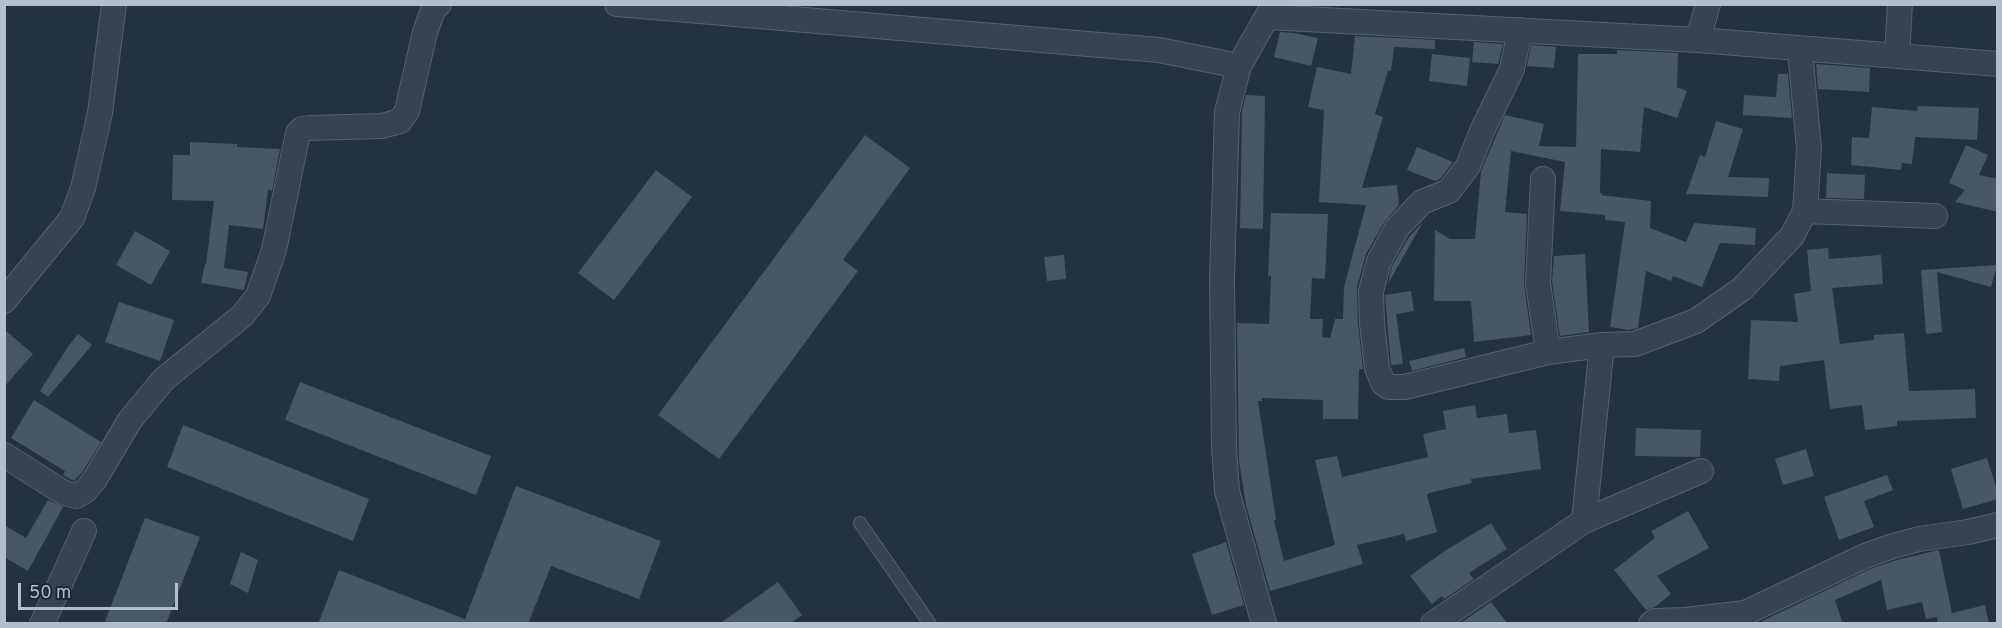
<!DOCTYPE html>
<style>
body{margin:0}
#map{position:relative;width:2002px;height:628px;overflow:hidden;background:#233141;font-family:Overpass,sans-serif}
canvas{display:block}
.frame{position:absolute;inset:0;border:6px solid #b4becb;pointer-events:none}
.scale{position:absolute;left:18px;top:583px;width:160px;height:27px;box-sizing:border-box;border:3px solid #b4becb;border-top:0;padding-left:8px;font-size:18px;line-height:21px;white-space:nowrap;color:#b4becb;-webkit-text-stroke:4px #1d2836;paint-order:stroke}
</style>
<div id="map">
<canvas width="2002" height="628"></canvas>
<div class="frame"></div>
<div class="scale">50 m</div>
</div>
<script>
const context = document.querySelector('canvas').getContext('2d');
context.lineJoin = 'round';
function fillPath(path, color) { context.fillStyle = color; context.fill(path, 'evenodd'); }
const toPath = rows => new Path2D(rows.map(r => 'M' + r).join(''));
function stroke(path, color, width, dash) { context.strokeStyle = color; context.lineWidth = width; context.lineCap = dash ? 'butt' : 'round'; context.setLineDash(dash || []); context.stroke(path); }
fillPath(toPath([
 [1280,32,1294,33,1318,38,1311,66,1274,57],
 [1355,36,1435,40,1435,49,1394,47,1391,71,1388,71,1375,114,1383,117,1362,188,1397,185,1399,205,1385,221,1366,254,1357,287,1358,324,1363,369,1359,369,1358,419,1323,419,1323,400,1262,398,1262,401,1258,401,1276,520,1274,521,1284,561,1335,545,1315,460,1337,456,1342,477,1428,457,1423,434,1446,429,1443,411,1475,405,1477,418,1507,414,1509,433,1536,430,1541,469,1471,479,1472,483,1429,493,1427,495,1437,532,1406,541,1404,534,1357,545,1363,564,1270,591,1246,505,1239,461,1237,323,1269,324,1271,276,1268,276,1271,213,1328,214,1325,279,1312,278,1310,319,1323,319,1322,337,1330,338,1335,319,1343,319,1344,287,1366,205,1319,202,1324,110,1308,107,1317,67,1351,74],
 [1474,42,1503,44,1498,64,1472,62],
 [1531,45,1556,47,1554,68,1527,66],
 [1617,50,1678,53,1677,87,1687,91,1677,118,1644,107,1640,152,1601,149,1600,193,1602,193,1601,195,1651,201,1650,228,1686,242,1694,223,1756,228,1755,245,1720,243,1702,287,1673,276,1671,281,1646,271,1638,328,1629,330,1610,327,1625,222,1605,220,1605,215,1560,211,1565,162,1511,151,1505,212,1527,214,1524,283,1531,335,1474,342,1471,301,1434,301,1435,230,1450,239,1475,239,1481,171,1505,115,1544,124,1539,146,1576,147,1578,54,1617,54],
 [1432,54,1470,58,1467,86,1429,81],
 [1816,64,1870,68,1869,92,1818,89],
 [1778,74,1788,74,1792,118,1743,115,1744,95,1776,97],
 [1246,95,1265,96,1263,229,1240,228,1242,111],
 [1918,106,1979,108,1977,140,1915,137,1912,164,1902,163,1901,170,1851,165,1852,137,1869,138,1872,107,1917,111],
 [1716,121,1743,129,1728,177,1769,178,1768,197,1686,194,1700,155,1705,157],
 [865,135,910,168,843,260,858,271,719,459,658,415],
 [190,142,237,144,237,147,280,149,272,191,268,190,263,229,229,225,224,268,248,272,244,290,201,283,205,264,206,265,214,201,172,200,173,155,190,155],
 [1966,145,1988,155,1979,175,1998,179,1998,212,1955,202,1965,190,1949,183],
 [1417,147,1453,162,1440,179,1435,181,1407,170],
 [656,170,692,197,614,300,578,273],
 [1827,173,1865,175,1864,199,1826,198],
 [1423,222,1388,284,1392,266,1409,237],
 [135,231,170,251,151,285,116,265],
 [1828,248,1829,259,1881,255,1883,284,1832,288,1840,344,1874,340,1874,335,1904,333,1909,391,1975,389,1976,418,1897,421,1897,426,1865,430,1862,405,1830,409,1824,360,1780,366,1779,381,1748,379,1751,320,1798,322,1794,294,1811,291,1807,250],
 [1585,254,1589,332,1560,336,1552,282,1554,256],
 [1064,255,1066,279,1047,281,1044,257],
 [1997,265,1991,287,1937,272,1942,332,1926,334,1921,270],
 [1411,291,1414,311,1396,314,1403,364,1391,365,1385,295],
 [119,302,174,320,160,361,105,342],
 [4,329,33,354,4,387],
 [78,334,92,345,48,397,40,391,67,348],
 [1464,348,1466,357,1412,371,1409,361],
 [300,382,491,456,476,495,285,420],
 [34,400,101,442,83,471,74,481,63,475,65,471,11,438],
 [183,425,369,499,353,541,167,467],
 [1636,428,1701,430,1700,457,1635,456],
 [1806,449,1814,476,1783,485,1775,459],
 [1987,458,1998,493,1998,499,1963,509,1951,469],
 [1887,475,1893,490,1864,501,1874,527,1839,540,1824,497],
 [516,486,661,541,639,599,551,566,528,624,318,624,339,570,465,619],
 [48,500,63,507,28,571,4,557,4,525,26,538],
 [1688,511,1709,548,1657,576,1671,594,1655,607,1646,610,1614,570,1655,538,1651,531],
 [145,518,200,537,166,624,104,624],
 [1491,523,1507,549,1469,573,1474,579,1444,599,1442,596,1432,604,1410,576,1443,552],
 [1226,542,1244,605,1212,615,1192,554],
 [1939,550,1952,613,1985,605,1989,624,1938,624,1937,617,1942,616,1926,619,1922,602,1887,610,1881,580,1835,600,1843,624,1756,624,1870,569,1897,560],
 [241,552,258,560,248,593,230,584],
 [778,582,802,615,790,624,719,624],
 [1491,602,1508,624,1463,624,1462,622]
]), '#475768');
const lane = toPath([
 [860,523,930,624]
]);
const street = toPath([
 [617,4,1159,50,1239,66],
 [1268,17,1698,40,1998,64],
 [1520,30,1512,69,1482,131,1468,166,1449,191,1422,202,1397,228,1379,261,1371,291,1372,323,1377,368,1383,383,1388,387,1405,387,1548,352,1602,345,1635,344,1696,321,1742,289,1792,236,1805,211,1809,149,1800,50],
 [1698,40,1708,4],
 [1897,56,1900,4],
 [1543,179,1538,283,1548,352],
 [1805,211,1935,216],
 [4,301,72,218,83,188,100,113,114,4],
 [4,455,64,493,76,496,85,491,95,479,130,420,164,379,242,316,258,296,274,250,298,133,302,129,309,128,382,126,400,121,407,111,425,32,433,10,439,4],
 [1584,521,1602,345],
 [42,624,84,531],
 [1264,624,1227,491,1224,448,1222,279,1227,112,1239,66,1274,4],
 [1433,624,1584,521,1701,471],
 [1651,624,1655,621,1685,620,1745,613,1865,556,1893,546,1919,539,1968,532,1998,525]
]);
stroke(lane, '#56616e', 14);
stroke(street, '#56616e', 26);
stroke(lane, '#384351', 12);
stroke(street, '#384351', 24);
</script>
